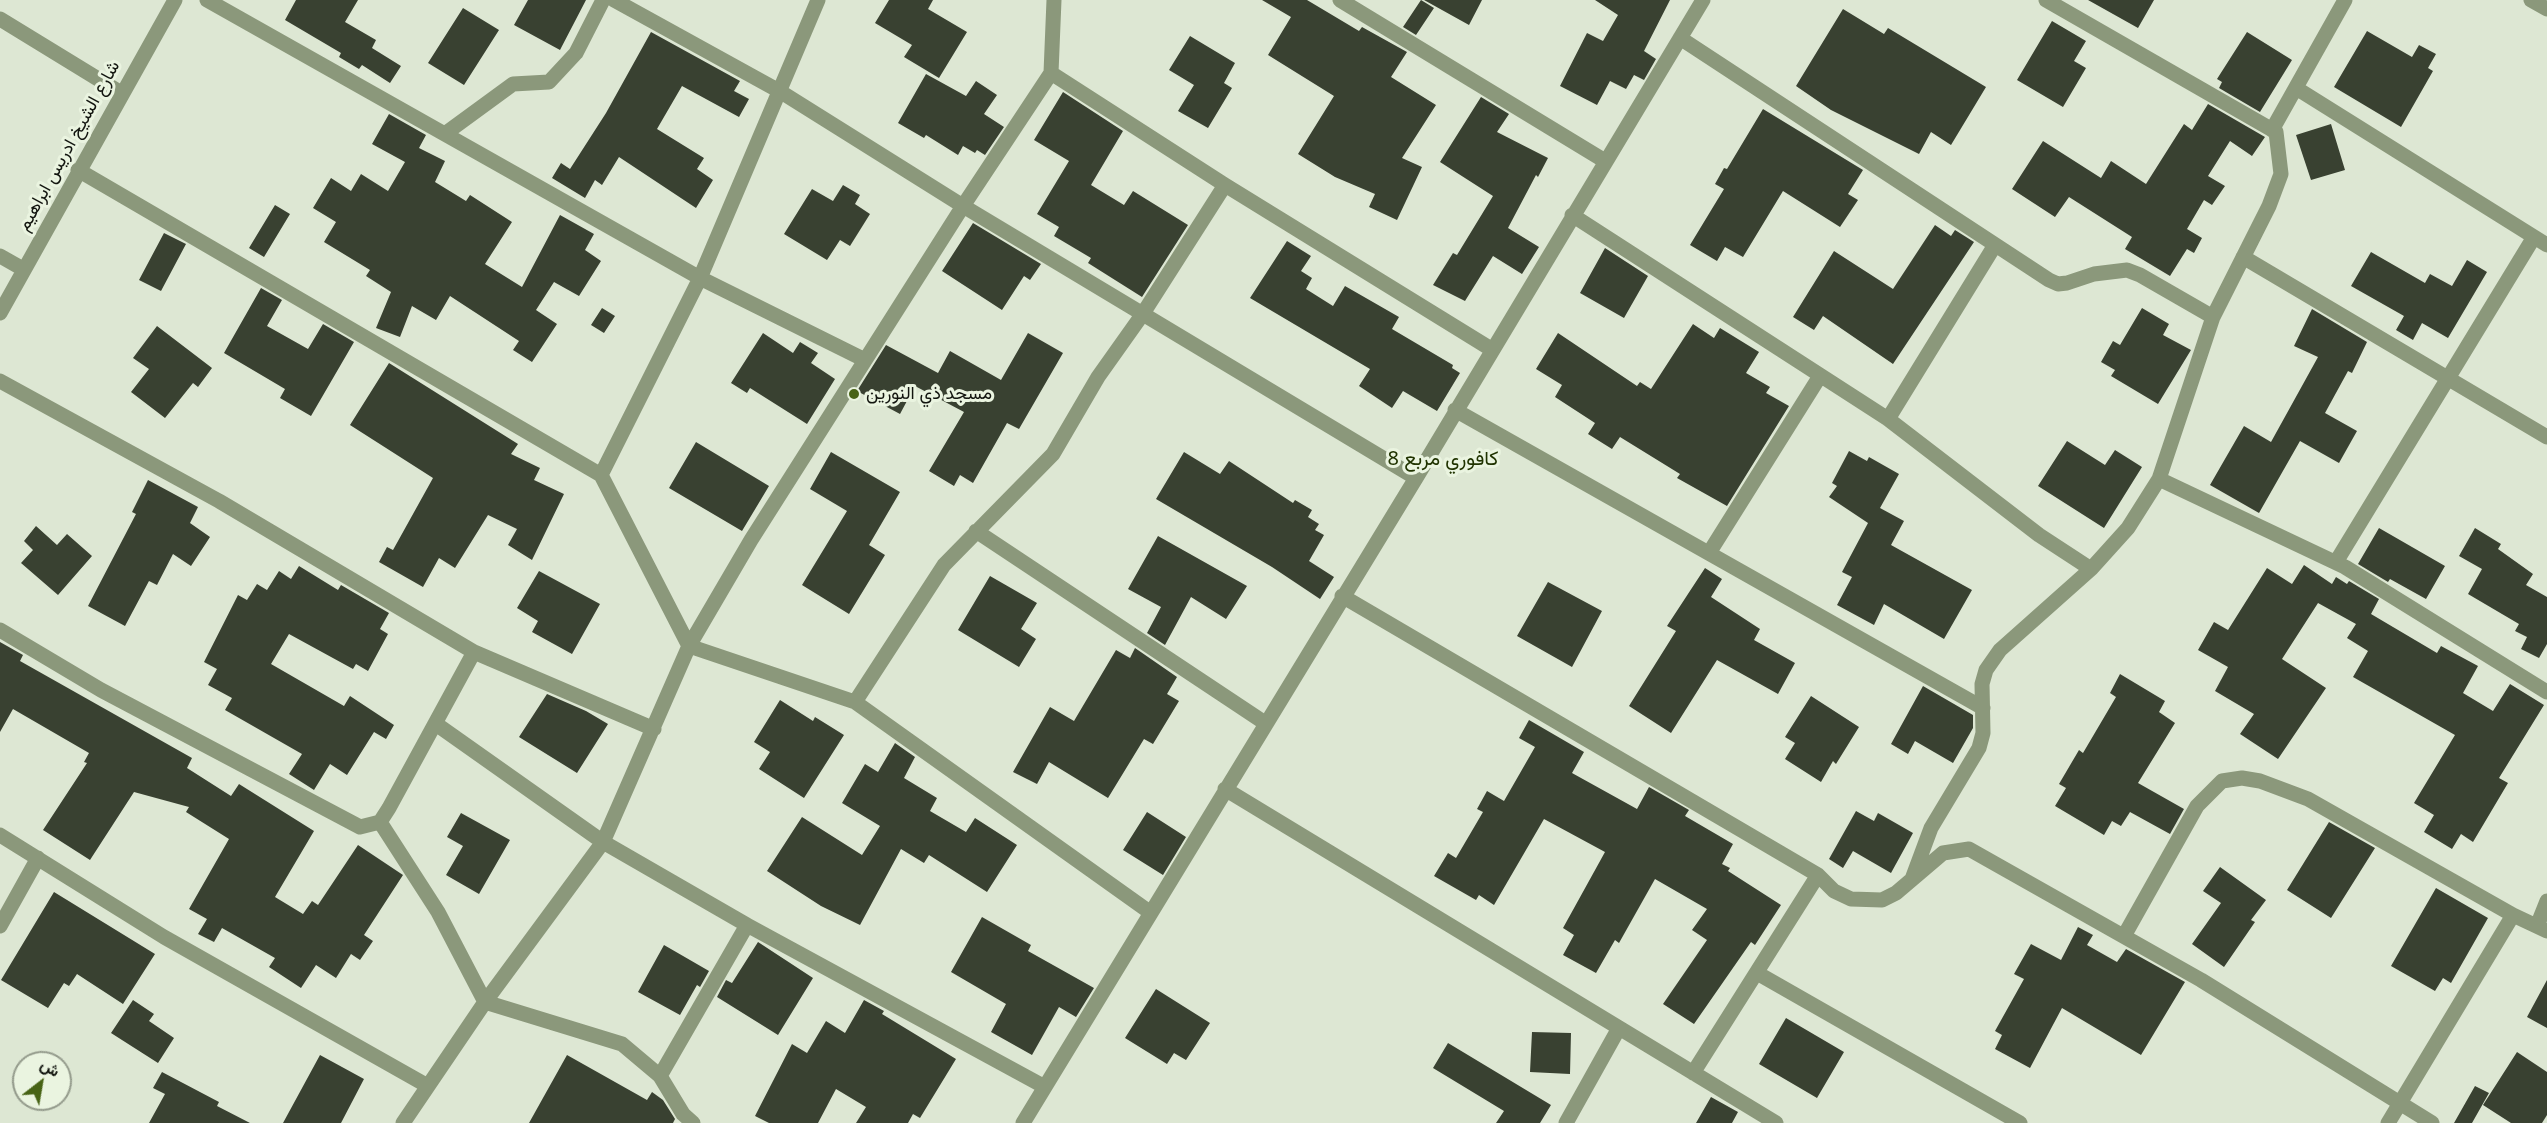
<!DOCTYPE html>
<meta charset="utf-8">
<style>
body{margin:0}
#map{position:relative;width:2547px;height:1123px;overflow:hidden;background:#dde7d3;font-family:"Noto Sans",Vazirmatn,sans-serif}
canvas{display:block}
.north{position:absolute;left:12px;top:1051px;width:60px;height:60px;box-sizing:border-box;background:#eaf4e0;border:2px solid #949b8c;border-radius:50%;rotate:31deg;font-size:16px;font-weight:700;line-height:24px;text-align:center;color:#12150f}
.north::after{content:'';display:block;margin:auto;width:21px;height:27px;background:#476315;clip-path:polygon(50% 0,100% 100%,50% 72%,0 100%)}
</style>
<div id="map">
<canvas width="2547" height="1123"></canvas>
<div class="north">ش</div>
</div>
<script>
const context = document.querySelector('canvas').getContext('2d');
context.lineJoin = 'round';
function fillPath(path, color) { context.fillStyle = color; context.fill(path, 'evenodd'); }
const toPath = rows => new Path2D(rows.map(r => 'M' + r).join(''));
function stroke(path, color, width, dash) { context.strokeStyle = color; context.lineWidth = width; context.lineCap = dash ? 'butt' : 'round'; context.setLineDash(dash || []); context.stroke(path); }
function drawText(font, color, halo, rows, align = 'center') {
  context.font = font + ' "Noto Sans",Vazirmatn,sans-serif'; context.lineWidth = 6; context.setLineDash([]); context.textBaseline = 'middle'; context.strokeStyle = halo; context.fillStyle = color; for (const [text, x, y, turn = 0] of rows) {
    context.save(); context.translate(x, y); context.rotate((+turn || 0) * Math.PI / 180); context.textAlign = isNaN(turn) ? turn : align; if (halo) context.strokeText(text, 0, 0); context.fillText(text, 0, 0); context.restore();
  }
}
fillPath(toPath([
 [296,0,358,0,345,22,376,40,372,48,401,66,390,83,362,65,359,69,339,57,341,53,285,20],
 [528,0,586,0,560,50,514,25],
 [889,0,933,0,928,9,967,32,939,78,904,57,912,45,875,23],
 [1262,0,1307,0,1359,31,1362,27,1407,52,1391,77,1436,105,1402,158,1422,167,1397,220,1369,207,1375,194,1335,177,1298,154,1334,96,1268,55,1291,17],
 [1421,0,1434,8,1416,35,1403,27],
 [1424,0,1482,0,1469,25],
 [1595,0,1670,0,1644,51,1656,59,1644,80,1634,75,1626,89,1610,81,1597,105,1560,86,1587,33,1603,41,1618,15],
 [2088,0,2154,0,2138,28],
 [463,8,499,30,464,85,428,63],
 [1843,9,1884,34,1888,28,1986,87,1951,145,1931,132,1919,154,1831,110,1796,86],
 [2052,21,2086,41,2074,61,2086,68,2063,107,2017,80],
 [2367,31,2412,57,2419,45,2436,54,2428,68,2433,71,2401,127,2334,87],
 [651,32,740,81,734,91,749,99,739,117,682,86,657,129,704,158,697,169,713,180,696,208,619,157,602,185,595,180,585,198,552,178,561,163,570,169,606,113],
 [2247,32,2292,60,2260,112,2219,88,2222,82,2217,79],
 [1190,36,1235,63,1224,83,1232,88,1208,128,1178,111,1194,85,1169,70],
 [926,74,966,96,976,81,997,95,984,114,1004,127,985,155,977,150,975,153,963,146,958,155,926,135,924,138,898,123],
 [1063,92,1123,131,1091,185,1124,205,1133,191,1188,225,1142,297,1088,263,1091,258,1054,236,1059,227,1037,214,1069,161,1034,140],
 [1481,97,1509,114,1497,132,1548,158,1538,177,1536,175,1508,228,1539,247,1522,274,1493,256,1465,301,1433,285,1453,253,1457,255,1493,196,1440,162],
 [2208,104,2265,137,2252,156,2230,141,2208,176,2225,186,2212,205,2204,200,2187,229,2202,238,2194,253,2187,249,2170,276,2125,249,2132,237,2069,197,2055,217,2012,189,2043,141,2101,178,2111,161,2146,184,2184,124,2192,130],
 [1763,109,1863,170,1848,194,1858,200,1840,227,1783,191,1743,257,1725,247,1717,261,1690,245,1724,189,1715,184,1724,168,1727,169],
 [389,114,426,135,419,148,445,161,435,182,466,201,470,195,512,222,485,264,522,287,560,215,594,234,585,250,601,261,579,296,554,282,536,310,557,324,532,362,513,350,519,341,450,296,436,320,412,306,400,337,376,328,391,292,366,276,370,270,324,242,336,222,313,208,331,178,351,191,361,174,388,191,405,162,372,144],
 [2331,124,2345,170,2311,180,2296,135],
 [843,185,860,195,855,204,870,214,850,246,840,240,827,260,784,234,812,189,833,201],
 [275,205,290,214,264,257,249,248],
 [973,223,1041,264,1030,280,1024,276,1002,310,942,271],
 [1935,225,1951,236,1955,230,1974,242,1893,364,1823,316,1814,330,1793,317,1834,251,1893,289],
 [164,233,186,244,161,291,139,280],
 [1287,241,1311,256,1301,271,1312,278,1306,289,1333,306,1345,286,1399,317,1392,329,1453,365,1452,368,1460,373,1437,411,1403,391,1392,408,1359,386,1370,369,1250,298],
 [1605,248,1648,276,1624,318,1580,293],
 [2371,252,2425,283,2430,274,2452,286,2467,260,2487,272,2448,338,2422,323,2413,340,2396,330,2404,316,2351,286],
 [261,288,282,300,267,326,308,349,323,324,354,342,311,416,280,398,285,389,224,353],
 [602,308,615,316,604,333,591,325],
 [2142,308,2169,324,2163,335,2191,350,2158,404,2111,376,2115,370,2101,362,2113,341,2120,345],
 [2312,309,2367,342,2352,373,2348,371,2325,413,2357,431,2339,463,2300,441,2259,513,2210,485,2244,426,2271,442,2318,357,2294,346],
 [1693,324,1714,338,1720,328,1759,352,1746,373,1770,387,1766,393,1789,406,1727,506,1677,478,1680,474,1620,437,1612,449,1588,434,1595,423,1555,397,1562,385,1536,369,1558,333,1637,386,1640,382,1651,389],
 [157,326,212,368,198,387,193,383,165,418,131,392,149,369,133,358],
 [763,333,793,353,800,342,818,353,811,363,835,379,807,424,750,388,747,393,731,383],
 [1028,333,1063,353,1019,429,1007,423,973,483,960,475,954,486,929,471,964,412,915,386,900,414,857,391,886,345,938,373,950,351,1001,380],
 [389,363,518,444,511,454,540,468,534,480,564,494,532,560,508,545,517,529,488,515,455,568,439,558,423,587,379,562,387,547,393,550,433,478,350,425],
 [2067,441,2105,465,2115,450,2142,467,2104,528,2038,486],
 [696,442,769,486,742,531,669,488],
 [1849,451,1867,461,1869,457,1899,474,1880,508,1904,521,1891,545,1972,590,1944,639,1884,604,1874,625,1837,605,1852,577,1842,572,1868,523,1829,497,1837,486,1832,483],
 [831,452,900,492,869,545,885,555,849,614,802,585,847,511,810,489],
 [1184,452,1220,474,1229,461,1293,503,1295,500,1312,510,1308,517,1319,524,1315,530,1324,535,1309,561,1334,577,1320,599,1272,567,1156,499],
 [148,480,198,507,190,523,210,537,191,566,173,554,157,585,149,581,125,626,88,606,136,514,132,512],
 [36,526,57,545,67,534,92,556,58,595,21,563,33,550,24,541],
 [2379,528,2445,566,2426,599,2390,579,2388,582,2358,564],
 [2475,528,2501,544,2498,549,2533,574,2526,585,2547,597,2547,644,2539,658,2521,649,2527,637,2515,631,2519,624,2468,594,2482,569,2459,556],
 [1158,536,1247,586,1226,619,1191,597,1165,645,1147,633,1161,607,1128,589],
 [2304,565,2332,584,2336,577,2347,584,2349,581,2379,599,2371,614,2437,653,2441,646,2478,666,2463,693,2493,711,2510,684,2544,705,2499,778,2508,783,2473,842,2461,834,2452,849,2424,832,2434,815,2414,803,2455,735,2353,677,2368,651,2347,638,2356,624,2318,603,2282,659,2326,688,2278,759,2240,734,2254,714,2215,691,2228,667,2198,650,2214,622,2228,630,2267,568,2292,584],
 [299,566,338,590,341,585,389,613,380,629,388,634,368,671,356,664,353,669,289,634,271,664,344,706,350,696,394,725,386,739,374,732,347,775,330,764,314,790,289,774,302,754,225,710,232,698,208,685,217,669,204,662,238,595,247,600,257,584,267,590,279,571,291,579],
 [1705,568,1722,579,1711,597,1760,629,1754,640,1795,663,1778,694,1717,660,1671,733,1629,706,1676,631,1667,626],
 [539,571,600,604,572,654,532,632,538,621,517,608],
 [990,576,1037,603,1021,629,1036,639,1019,667,958,630],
 [1548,582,1602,611,1572,667,1517,636],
 [0,642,23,655,20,661,192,758,187,768,231,796,239,784,314,831,275,897,303,914,312,901,318,905,358,845,403,875,364,935,373,941,360,960,351,954,336,978,316,965,301,988,269,967,275,958,222,928,214,942,198,934,207,919,189,909,229,839,186,812,189,807,134,792,90,860,43,830,87,763,84,762,89,753,13,709,0,732],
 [1135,648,1177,677,1167,694,1179,701,1153,744,1144,739,1108,798,1049,762,1037,784,1013,772,1050,707,1074,721,1116,650,1130,658],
 [2120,674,2165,701,2159,712,2175,723,2138,783,2184,809,2170,834,2130,812,2121,826,2112,821,2104,835,2055,806,2066,788,2059,784,2079,750,2083,753,2116,697,2110,693],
 [1923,686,1973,715,1973,728,1953,763,1915,741,1908,754,1891,744],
 [547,694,586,711,608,724,577,773,519,737],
 [1811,696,1859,727,1836,764,1833,761,1821,782,1785,759,1795,743,1785,737],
 [780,700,813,721,815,717,844,735,804,798,759,769,770,752,754,742],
 [1529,720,1584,752,1572,773,1637,809,1649,787,1689,810,1685,816,1733,844,1722,864,1730,868,1728,871,1781,905,1755,945,1751,942,1694,1024,1663,1004,1707,940,1692,930,1707,909,1655,879,1619,943,1615,940,1596,973,1563,955,1574,935,1563,928,1605,852,1544,819,1494,905,1479,895,1476,900,1434,876,1448,853,1456,858,1483,812,1477,809,1487,791,1504,801,1535,747,1519,738],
 [895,743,915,757,904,778,937,798,930,811,966,832,975,818,1017,845,987,892,929,855,924,863,901,849,860,925,821,906,767,871,802,817,862,855,880,826,842,803,865,764,878,772],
 [1856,811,1874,821,1878,813,1913,833,1891,873,1853,851,1843,868,1829,859],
 [1147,812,1186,837,1163,875,1123,850],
 [461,813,510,840,479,894,446,875,463,846,447,837],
 [2329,822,2375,848,2331,918,2287,890],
 [2220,867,2266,900,2251,920,2255,922,2224,967,2192,944,2221,903,2203,891],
 [2436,888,2488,918,2451,983,2443,978,2435,991,2391,966],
 [54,892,155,954,123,1004,77,974,69,986,64,983,48,1008,1,980],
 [982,917,1031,945,1028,951,1094,988,1076,1017,1059,1007,1032,1055,991,1032,1006,1004,951,972],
 [2078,927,2093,935,2087,945,2117,962,2126,949,2185,982,2141,1055,2062,1008,2030,1068,1995,1049,2002,1035,1995,1031,2024,979,2014,974,2031,944,2061,960],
 [758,942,813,978,778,1035,717,997,726,980,732,983],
 [664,945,709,971,700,987,697,985,680,1015,638,992],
 [2547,980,2547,1028,2527,1017],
 [1156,989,1210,1023,1186,1060,1174,1053,1167,1064,1125,1038],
 [133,1000,154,1014,149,1021,174,1038,158,1063,111,1033],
 [864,1000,884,1011,882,1014,956,1059,920,1118,913,1114,908,1123,856,1123,866,1107,836,1089,818,1123,769,1123,755,1116,792,1044,807,1053,826,1021,845,1033],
 [1786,1018,1844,1052,1817,1098,1759,1064],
 [1532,1032,1571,1033,1570,1074,1530,1072],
 [1448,1043,1551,1105,1540,1123,1496,1123,1504,1111,1433,1068],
 [2517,1052,2547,1072,2547,1115,2542,1123,2511,1123,2483,1105],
 [320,1055,364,1079,341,1123,283,1123],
 [567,1055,647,1100,652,1092,663,1100,675,1119,673,1123,529,1123],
 [162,1072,219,1102,217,1106,250,1123,149,1123,165,1094,153,1088],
 [2475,1086,2489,1093,2472,1123,2454,1123],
 [1711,1097,1738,1112,1732,1123,1696,1123]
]), '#394131');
stroke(toPath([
 [207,0,700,278,865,360],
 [614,0,781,92,963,206,1416,478],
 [1340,0,1605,161],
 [2531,0,2547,9],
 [0,19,121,93],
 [1680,38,2049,280,2058,284,2067,283,2094,274,2127,270,2140,275,2213,317],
 [1051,73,1225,185,1491,349],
 [2296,88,2547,245],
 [2272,130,2345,0],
 [446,133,513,84,549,82,576,53,603,0],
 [78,170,601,475,689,646,855,702,1151,913],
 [1572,215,1888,419,2039,535,2091,569],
 [0,256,23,269],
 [2243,257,2547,437],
 [0,313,175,0],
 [0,381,219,501,474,652,654,729],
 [1455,410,1983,708],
 [1888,419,1995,245],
 [601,475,700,278,818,0],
 [2159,479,2345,567,2547,692],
 [976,531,1265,723],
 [1709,553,1820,376],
 [2336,562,2534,237],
 [1342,596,1818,875,1834,891,1851,899,1882,900,1896,893,1943,853,1969,849,2201,980,2432,1123],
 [0,630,101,690,360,827,380,822,389,808,474,652],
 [855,702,944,565,1053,454,1098,377,1142,315,1225,185],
 [436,724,603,842,747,925,1045,1087],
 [1225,789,1776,1123],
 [380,822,438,912,485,1002,622,1044,660,1076,747,925],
 [0,835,164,937,426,1085],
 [1912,879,1931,828,1979,748,1983,733,1982,684,1986,670,2000,650,2091,569,2128,528,2159,479,2213,317,2269,206,2281,174,2276,132,2046,0],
 [0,926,38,858],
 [2537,926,2547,901],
 [2124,936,2197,806,2222,781,2242,778,2260,781,2308,799,2513,915,2547,931],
 [1757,973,2020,1123],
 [1693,1073,1818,875],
 [660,1076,683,1114,693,1123],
 [403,1123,485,1002,603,842,689,646,751,540,963,206,1051,73,1054,0],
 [1023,1123,1416,478,1703,0],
 [1566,1123,1619,1028],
 [2388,1123,2513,915]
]), '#8b987b', 15);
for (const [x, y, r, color] of [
 [854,394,6,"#476315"]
]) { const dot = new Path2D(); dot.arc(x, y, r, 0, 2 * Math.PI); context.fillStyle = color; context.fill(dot); stroke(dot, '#eaf4e0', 2); }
drawText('18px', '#12150f', '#eaf4e0', [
 ["شارع الشيخ ادريس ابراهيم",69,146,-61]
]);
drawText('18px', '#12150f', '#eaf4e0', [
 ["مسجد ذي النورين",866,394]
], 'left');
drawText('20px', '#203300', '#eaf4e0', [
 ["كافوري مربع 8",1443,459]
]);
</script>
